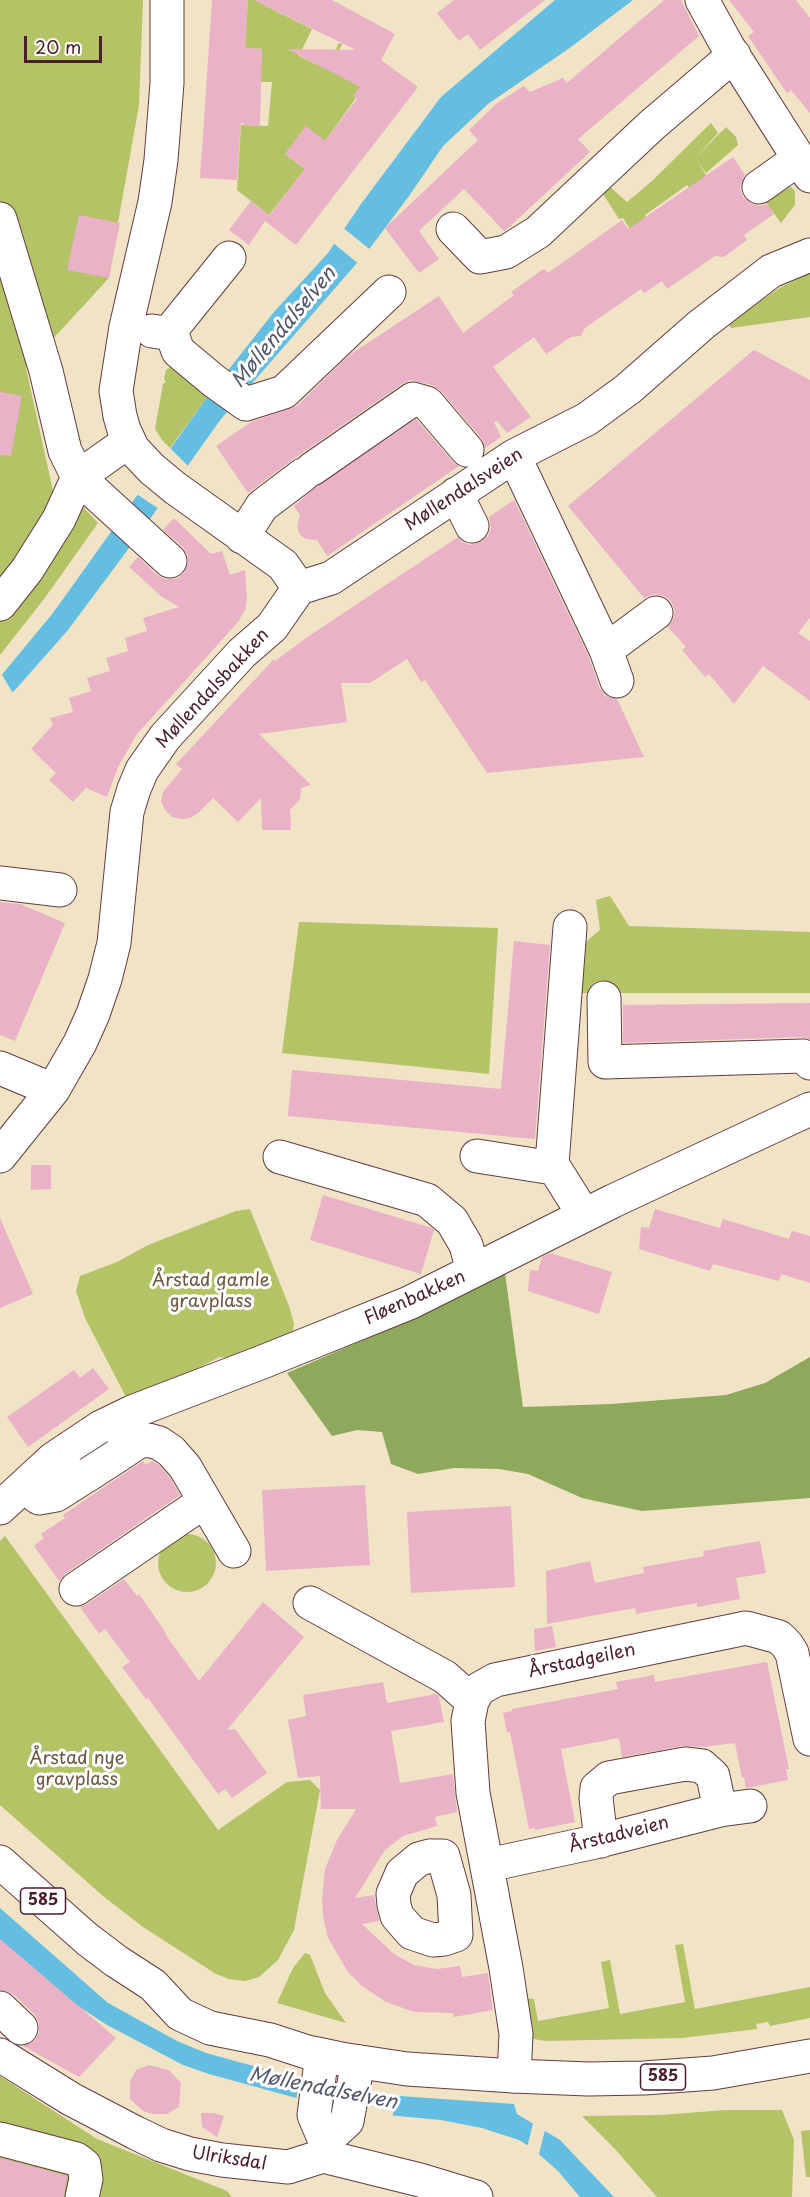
<!DOCTYPE html>
<meta charset="utf-8">
<style>
body{margin:0}
#map{position:relative;width:810px;height:2197px;overflow:hidden;background:#f0e3c6;font-family:"Playpen Sans",sans-serif}
canvas{display:block}
.scale{position:absolute;left:24px;top:36px;width:78px;height:27px;box-sizing:border-box;border:3px solid #4a1f2b;border-top:0;padding-left:8px;font-size:18px;line-height:21px;white-space:nowrap;color:#4a1f2b;-webkit-text-stroke:4px #fff;paint-order:stroke}
</style>
<div id="map">
<canvas width="810" height="2197"></canvas>
<div class="scale">20 m</div>
</div>
<script>
const context = document.querySelector('canvas').getContext('2d');
context.lineJoin = 'round';
function fillPath(path, color) { context.fillStyle = color; context.fill(path, 'evenodd'); }
const toPath = rows => new Path2D(rows.map(r => 'M' + r).join(''));
function stroke(path, color, width, dash) { context.strokeStyle = color; context.lineWidth = width; context.lineCap = dash ? 'butt' : 'round'; context.setLineDash(dash || []); context.stroke(path); }
function drawText(font, color, halo, rows, align = 'center') {
  context.font = font + ' "Playpen Sans",sans-serif'; context.lineWidth = 6; context.setLineDash([]); context.textBaseline = 'middle'; context.strokeStyle = halo; context.fillStyle = color; for (const [text, x, y, turn = 0] of rows) {
    context.save(); context.translate(x, y); context.rotate((+turn || 0) * Math.PI / 180); context.textAlign = isNaN(turn) ? turn : align; if (halo) context.strokeText(text, 0, 0); context.fillText(text, 0, 0); context.restore();
  }
}
fillPath(toPath([
 [0,0,143,0,139,105,108,279,26,368,53,491,84,508,98,523,44,599,0,655],
 [248,0,261,0,266,6,312,29,299,56,326,69,339,43,342,44,332,65,377,69,325,141,306,127,285,154,305,169,269,215,237,190,241,125,268,126,272,82,242,82,262,59,262,49,245,48],
 [711,123,718,133,695,158,726,127,736,137,738,145,706,173,698,162,707,177,690,189,687,185,669,198,645,215,646,221,632,232,623,218,619,219,603,194,606,188,610,187,627,202,652,181],
 [789,185,795,191,795,205,781,223,762,197],
 [810,273,810,317,731,328,728,323,781,287],
 [170,367,174,367,212,391,170,448,162,440,155,429,163,384,166,382,164,379,166,370],
 [610,896,629,926,810,932,810,993,576,993,581,946,600,930,596,900],
 [299,922,498,928,489,1074,282,1053],
 [250,1209,289,1306,294,1324,293,1331,232,1358,219,1357,181,1378,127,1399,85,1318,76,1291,80,1276,117,1262,148,1245,176,1234,236,1211],
 '158 1563a29 29 0 1 1 58 0a29 29 0 1 1-58 0Z',
 [5,1536,218,1830,287,1782,310,1780,320,1790,294,1930,278,1960,259,1977,245,1981,229,1979,216,1974,143,1927,103,1896,0,1805,0,1541],
 [683,1944,695,2009,810,1987,810,2018,770,2026,768,2022,756,2024,757,2029,682,2038,545,2041,534,2039,526,2033,522,1998,534,1999,538,2021,609,2008,601,1962,610,1960,620,2014,685,2002,675,1945],
 [305,1953,310,1955,325,1993,346,2023,277,2003,293,1968],
 [0,2076,97,2139,227,2191,232,2197,0,2197],
 [725,2110,782,2110,794,2140,792,2197,657,2197,615,2149,582,2116,661,2115],
 [810,2130,810,2177,806,2177,801,2131]
]), '#b3c366');
fillPath(toPath([
 [505,1273,523,1407,611,1404,726,1395,765,1383,810,1357,810,1498,642,1511,582,1498,528,1474,499,1469,454,1468,418,1474,391,1464,382,1432,357,1430,332,1436,287,1373,398,1325]
]), '#8ea95b');
fillPath(toPath([
 [555,0,633,0,571,47,488,104,443,146,409,196,370,248,221,419,135,540,68,630,16,689,0,703,0,677,53,613,211,392,274,312,328,253,361,204,441,97],
 [0,1908,108,2003,177,2041,206,2053,286,2075,385,2095,514,2104,517,2114,560,2140,614,2197,580,2197,558,2171,532,2148,519,2140,482,2128,441,2120,377,2114,329,2107,209,2074,183,2065,107,2025,54,1990,0,1942]
]), '#64bee2');
fillPath(toPath([
 [342,227,372,251,360,265,332,242],
 [170,448,190,468,159,509,135,493],
 [0,673,1,673,14,695,0,706],
 [284,2071,397,2093,392,2119,329,2110,296,2101,298,2087,293,2078],
 [534,2119,546,2126,538,2158,527,2148]
]), '#f0e3c6');
fillPath(toPath([
 [212,0,248,0,245,48,262,49,260,126,245,125,241,122,237,180,200,178],
 [254,0,332,0,395,34,381,60,418,87,296,245,265,221,249,245,229,230,251,201,269,215,268,217,305,169,285,154,306,126,325,141,357,99,353,96,360,87,287,49,356,50],
 [454,0,545,0,480,50,468,34,459,41,437,13],
 [664,0,681,0,699,36,578,139,590,152,506,230,504,231,464,189,419,231,439,259,419,273,385,228,478,140,469,130,497,103,524,86,530,92,563,78,567,83],
 [729,0,796,0,810,18,810,113,791,90,787,93,748,36,754,32],
 [733,157,745,175,740,188,743,197,752,204,760,206,767,204,774,214,744,235,747,240,724,257,715,256,667,289,662,281,644,293,641,289,585,328,581,336,571,337,546,354,534,337,493,367,531,417,507,433,497,421,494,422,501,437,485,448,481,438,441,391,432,385,410,380,402,384,292,460,248,493,216,446,251,422,297,406,348,356,439,296,463,333,514,295,511,292,542,270,545,269,548,273,622,220,628,229],
 [79,215,120,223,109,278,67,270],
 [754,350,810,380,810,618,798,633,810,641,810,701,763,666,734,704,709,674,705,677,682,650,686,647,668,627,673,620,675,611,671,601,664,596,654,594,644,598,568,506],
 [0,392,22,396,11,456,0,455],
 [416,419,453,462,459,466,327,556,317,540,306,539,300,535,297,526,300,515,294,506,317,486],
 [514,500,589,657,599,687,605,696,617,699,644,757,487,773,425,680,421,682,407,659,370,683,341,683,347,722,259,734,311,785,301,788,300,799,290,810,291,830,262,830,261,798,238,822,213,798,198,813,190,818,182,819,172,817,165,810,161,801,163,792,182,769,176,764,274,659,275,661,309,636,458,537,462,542,470,545,481,542,488,536,491,528,489,517],
 [174,518,211,554,222,551,230,575,245,570,247,600,245,610,238,622,137,734,118,767,107,797,86,788,73,802,49,780,56,773,31,749,53,725,50,718,73,712,69,698,91,691,87,678,110,671,106,658,128,651,125,638,147,631,143,618,179,607,162,597,129,567,138,557,157,575,165,579,176,579,184,573,188,564,188,555,183,547,163,530],
 [0,902,20,904,65,923,15,1041,0,1035],
 [514,941,550,945,535,1139,288,1116,292,1070,501,1089],
 [810,1003,810,1039,802,1037,623,1043,623,1005],
 [31,1165,51,1165,51,1189,31,1190],
 [323,1195,432,1228,434,1230,421,1274,310,1240],
 [655,1209,720,1228,723,1219,789,1239,792,1231,810,1236,810,1283,781,1274,779,1281,713,1264,710,1271,639,1249,641,1227,649,1228],
 [0,1218,33,1294,0,1308],
 [550,1253,612,1272,599,1314,528,1291,530,1270,538,1271,542,1257],
 [93,1368,109,1389,28,1447,7,1417,74,1370,80,1378],
 [143,1461,146,1465,152,1461,159,1465,170,1478,180,1495,65,1574,59,1581,34,1546,44,1538,41,1534,65,1518,63,1515],
 [365,1485,370,1565,266,1571,262,1490],
 [511,1506,515,1587,411,1593,407,1512],
 [760,1541,766,1573,736,1578,740,1599,697,1607,697,1603,636,1614,635,1608,547,1624,546,1571,590,1561,595,1583,644,1573,643,1567,704,1556,703,1551],
 [124,1579,137,1596,139,1594,166,1633,165,1634,199,1681,263,1602,304,1637,227,1730,235,1729,267,1773,232,1798,225,1789,218,1794,148,1698,146,1699,122,1667,130,1662,105,1629,99,1634,80,1607,87,1604],
 [552,1626,556,1647,535,1651,534,1629],
 [767,1662,789,1769,786,1769,788,1780,746,1788,744,1777,742,1778,735,1743,704,1747,682,1746,622,1757,619,1738,561,1749,575,1822,535,1830,535,1828,529,1829,510,1732,507,1732,503,1713,512,1711,512,1709,618,1689,616,1682,654,1675,655,1682],
 [383,1682,387,1703,436,1694,439,1697,444,1722,391,1731,400,1783,453,1774,457,1812,435,1817,437,1826,403,1836,385,1850,355,1898,374,1895,379,1921,362,1924,394,1954,414,1965,437,1969,460,1966,462,1977,488,1973,493,2010,454,2017,453,2013,414,2012,386,2002,362,1986,348,1972,328,1938,323,1917,322,1900,325,1869,337,1840,356,1809,321,1809,320,1776,298,1778,288,1720,306,1716,303,1695],
 [0,1939,116,2038,79,2077,23,2046,35,2040,39,2033,39,2023,34,2014,13,1994,0,1990],
 [149,2065,169,2070,181,2083,179,2107,167,2114,153,2114,143,2111,130,2099,130,2082,136,2070],
 [201,2113,213,2113,224,2116,217,2137,202,2127],
 [0,2158,67,2176,64,2197,0,2197]
]), '#e9b2c6');
const minor = toPath([
 [167,0,167,83,161,160,155,202,126,327,120,365,116,391,120,416,124,430,133,449,152,469,175,488,283,565,299,588],
 [702,0,728,47,810,176],
 [759,187,800,158],
 [0,219,46,371,65,451,78,477,170,561],
 [453,229,480,257,506,252,538,232,652,125,734,55],
 [152,331,172,334,175,325,229,258],
 [172,334,178,351,214,381,246,404,284,392,389,292],
 [514,456,606,650,617,681],
 [312,469,413,399,427,403,467,450],
 [456,494,472,526],
 [242,537,262,506,303,475],
 [299,588,331,578,514,456,587,419,628,389,701,325,771,271,810,255],
 [0,604,27,570,59,519,78,477,129,441],
 [606,650,656,613],
 [0,883,60,890],
 [570,927,552,1164,584,1215],
 [604,998,605,1062,803,1056,810,1063],
 [0,1068,53,1090],
 [0,1156,53,1090,80,1043,93,1014,105,979,114,943,127,812,134,789,142,770,165,737,242,653,272,627,299,588],
 [477,1156,553,1168],
 [280,1157,427,1200,452,1221,466,1245,473,1271],
 [117,1456,138,1442,148,1440,159,1443,171,1451,185,1467,234,1551],
 [24,1487,39,1498,56,1495,89,1474],
 [0,1508,53,1459,101,1427,132,1412,265,1361,409,1303,613,1201,810,1109],
 [76,1589,205,1501],
 [310,1603,445,1677,472,1701],
 [601,1841,596,1798,597,1788,609,1778,685,1764,702,1766,713,1776,720,1810],
 [430,1856,443,1856,454,1895,456,1935,444,1939,433,1940,412,1933,397,1916,394,1905,393,1894,402,1873,419,1859,430,1856],
 [488,1865,595,1842,720,1810,750,1806],
 [0,2008,21,2028],
 [0,2055,71,2099,136,2133,161,2145,190,2154,222,2160,288,2167,323,2156,420,2180,476,2197],
 [322,2055,314,2115,325,2141,323,2156],
 [514,2076,516,2034,506,1968,473,1793,468,1721,472,1701,479,1689,495,1680,746,1628,779,1637,787,1645,792,1653,810,1739],
 [0,2139,76,2159,84,2165,86,2179,82,2197],
 [325,2141,347,2121,358,2062]
]);
const major = toPath([
 [0,1862,87,1939,116,1961,153,1985,180,2014,210,2028,270,2040,307,2052,341,2059,407,2069,514,2076,588,2079,644,2078,713,2073,810,2056]
]);
stroke(minor, '#633c42', 35);
stroke(major, '#633c42', 35);
stroke(minor, '#fff', 33);
stroke(major, '#fff', 33);
const minorBridge = toPath([
 [89,1474,117,1456]
]);
stroke(minorBridge, '#633c42', 35, []);
stroke(minorBridge, '#fff', 33);
for (const [x, y, w] of [
 [43,1901,45],
 [663,2077,45]
]) { const box = new Path2D(); box.roundRect(x - w / 2, y - 13, w, 26, 4.5); context.fillStyle = '#fff'; context.fill(box); stroke(box, '#4a1f2b', 1.5); }
drawText('bold 16px', '#4a1f2b', null, [
 ["585",43,1901],
 ["585",663,2077]
]);
drawText('18px', '#4a1f2b', '#fff', [
 ["Møllendalsveien",464,490,-33],
 ["Møllendalsbakken",213,689,-47],
 ["Fløenbakken",415,1298,-24],
 ["Årstadgeilen",582,1661,-12],
 ["Årstadveien",619,1835,-14],
 ["Ulriksdal",229,2159,9]
]);
drawText('18px', '#6f5840', '#fff', [
 ["Årstad gamle",211,1281],
 ["gravplass",211,1302],
 ["Årstad nye",77,1759],
 ["gravplass",77,1780]
]);
drawText('italic 20px', '#53576b', '#fff', [
 ["Møllendalselven",284,328,-50],
 ["Møllendalselven",323,2089,11]
]);
</script>
